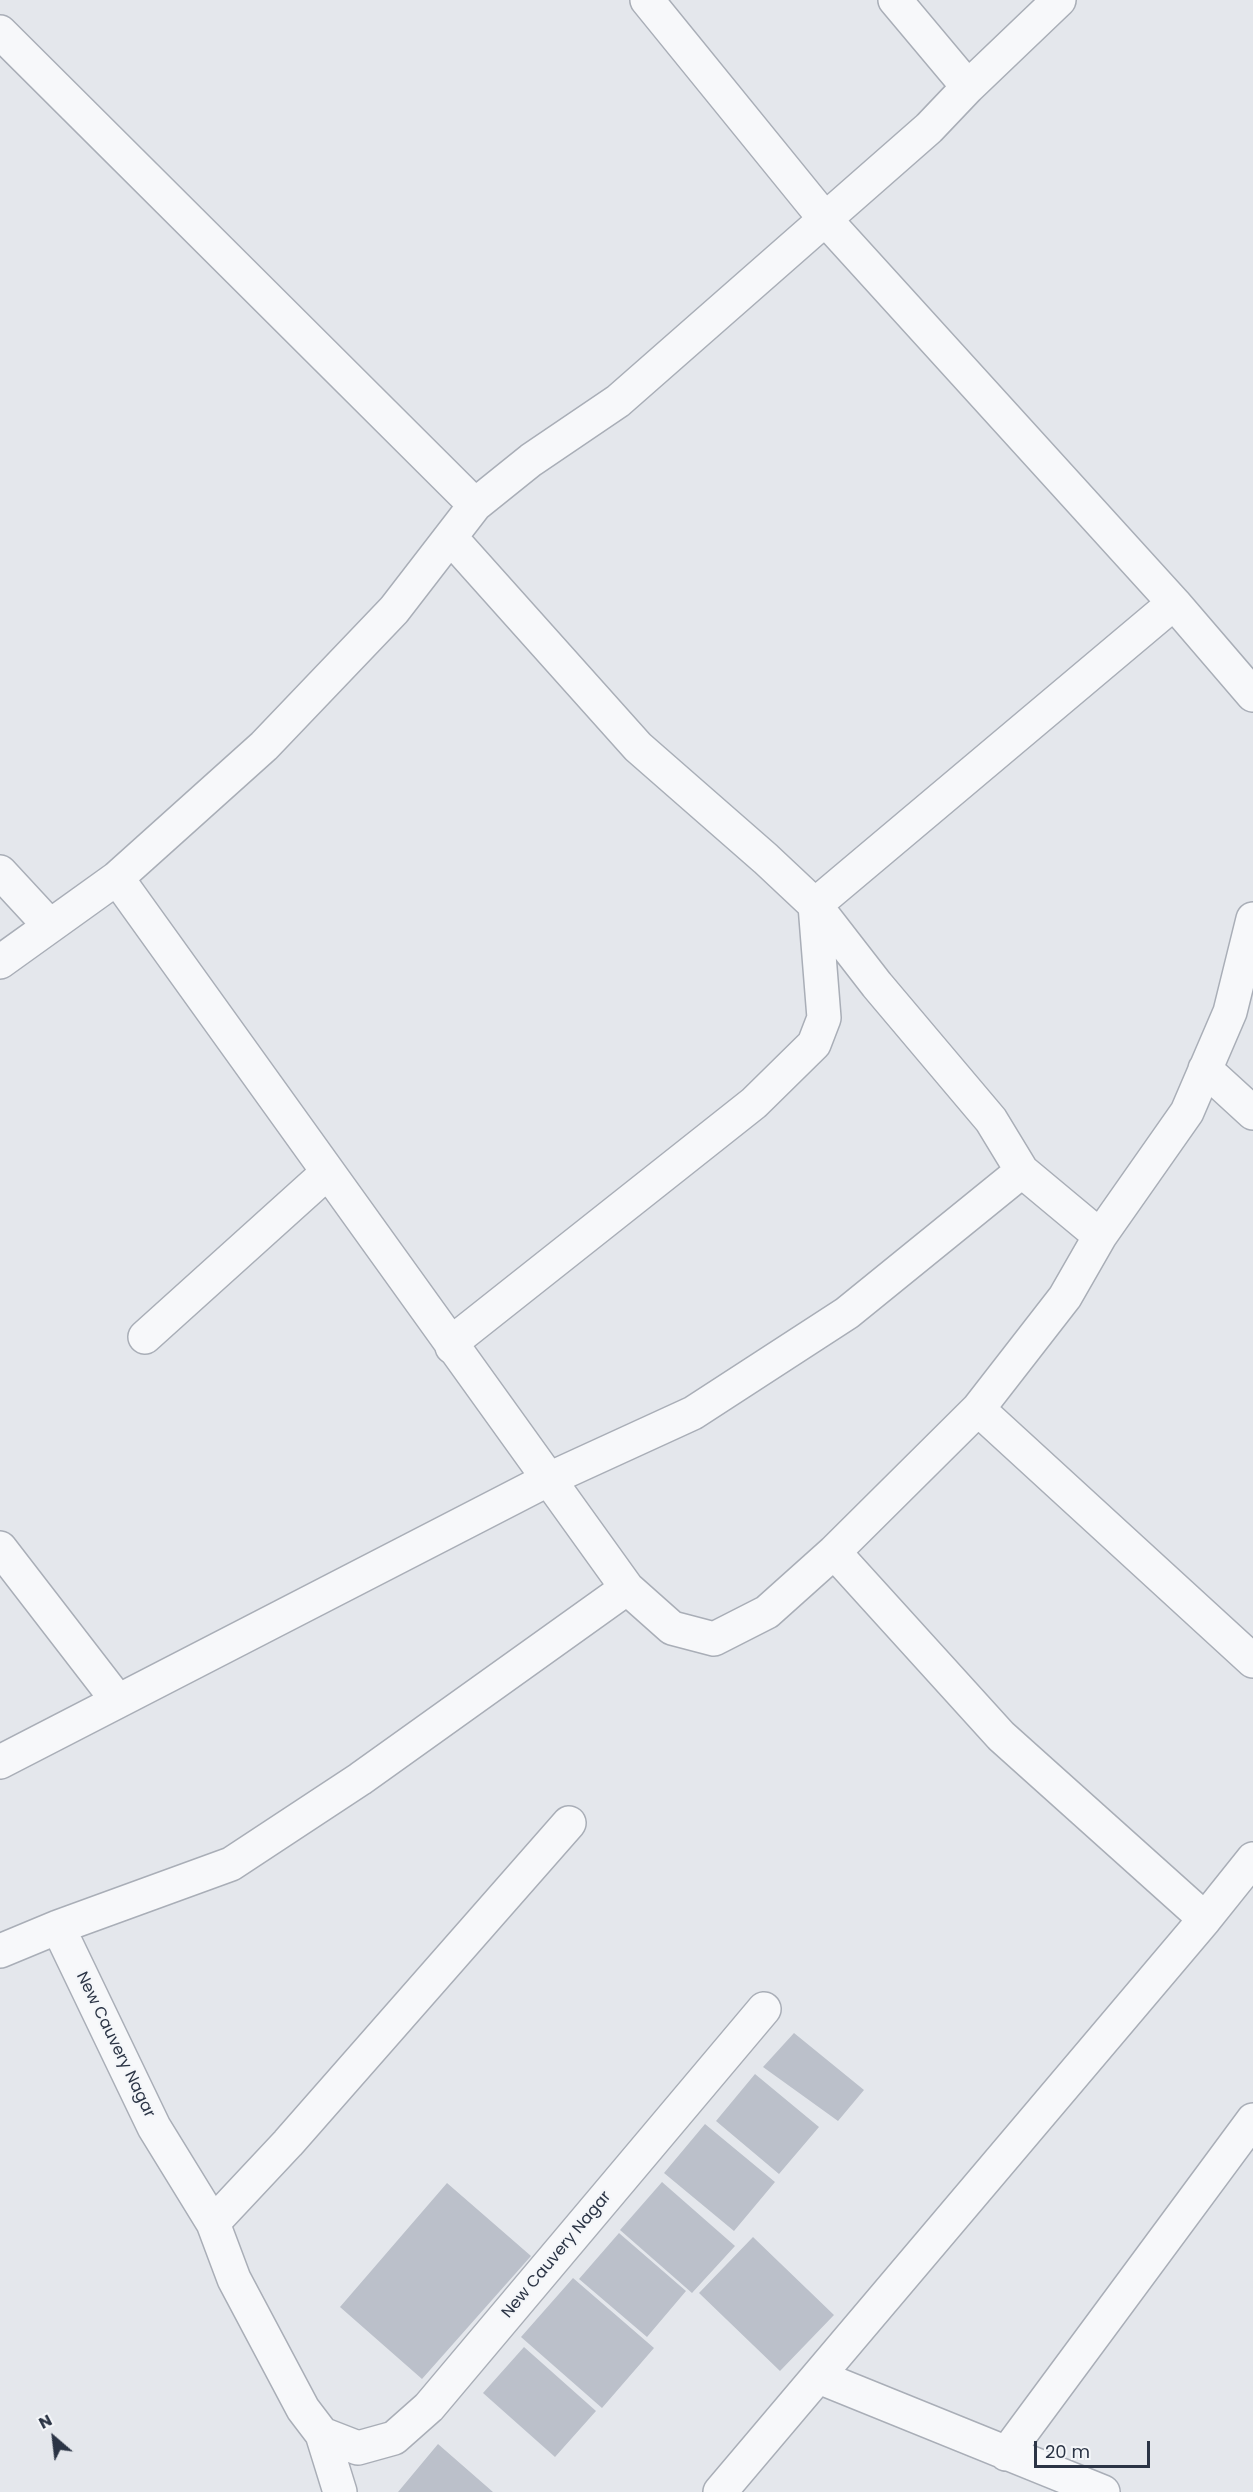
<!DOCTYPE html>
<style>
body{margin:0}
#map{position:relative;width:1253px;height:2492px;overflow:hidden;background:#e4e7ec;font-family:Poppins,sans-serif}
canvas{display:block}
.north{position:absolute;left:24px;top:2408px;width:60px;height:60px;-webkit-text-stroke:4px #f4f6f9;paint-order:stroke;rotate:332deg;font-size:16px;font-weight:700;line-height:24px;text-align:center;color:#2b3445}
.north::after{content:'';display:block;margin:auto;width:21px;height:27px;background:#2b3445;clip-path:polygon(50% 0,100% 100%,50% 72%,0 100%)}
.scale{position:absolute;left:1034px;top:2441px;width:116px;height:27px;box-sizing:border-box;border:3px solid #2b3445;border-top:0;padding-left:8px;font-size:18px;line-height:21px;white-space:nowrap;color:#2b3445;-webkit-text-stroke:4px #f4f6f9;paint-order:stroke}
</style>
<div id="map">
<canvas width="1253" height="2492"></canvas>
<div class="north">N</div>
<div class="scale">20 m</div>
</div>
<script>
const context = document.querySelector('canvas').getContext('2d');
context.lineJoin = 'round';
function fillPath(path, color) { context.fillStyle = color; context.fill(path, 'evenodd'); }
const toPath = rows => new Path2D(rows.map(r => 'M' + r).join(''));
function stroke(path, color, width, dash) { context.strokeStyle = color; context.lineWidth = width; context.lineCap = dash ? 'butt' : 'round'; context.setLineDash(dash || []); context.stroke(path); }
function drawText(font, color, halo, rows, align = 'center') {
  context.font = font + ' Poppins,sans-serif'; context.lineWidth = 4.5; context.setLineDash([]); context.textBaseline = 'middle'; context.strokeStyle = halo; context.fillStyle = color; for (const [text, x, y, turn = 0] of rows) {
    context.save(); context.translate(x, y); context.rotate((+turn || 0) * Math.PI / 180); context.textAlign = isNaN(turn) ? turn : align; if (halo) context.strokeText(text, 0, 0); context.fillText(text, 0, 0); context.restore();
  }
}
fillPath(toPath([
 [794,2033,864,2090,838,2121,763,2067],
 [755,2074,819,2127,779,2174,716,2121],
 [705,2124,775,2182,734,2231,664,2173],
 [662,2182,735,2246,692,2293,620,2230],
 [447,2183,531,2256,422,2379,340,2307],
 [619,2233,686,2291,647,2337,579,2279],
 [753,2237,834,2315,780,2371,699,2293],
 [573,2278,654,2348,602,2408,521,2337],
 [524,2347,596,2411,555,2457,483,2393],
 [438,2444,493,2492,398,2492]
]), '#bbc0ca');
const minor = toPath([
 [647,0,825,219,1174,603,1253,695],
 [895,0,968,87],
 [0,32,475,505],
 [451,538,638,747,766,859,815,905,1174,603],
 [0,872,50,926],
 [117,878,627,1588,672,1628,714,1639,767,1612,834,1552,978,1409,1065,1297,1100,1236,1187,1112,1230,1012,1253,919],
 [815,905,877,985,991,1120,1022,1171,1100,1236],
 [0,962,117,878,264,746,394,610,475,505,531,460,618,401,929,128,968,87,1059,0],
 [1205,1069,1253,1113],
 [145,1337,328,1172],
 [452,1347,451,1343,754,1103,814,1044,824,1018,815,905],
 [978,1409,1253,1661],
 [0,1548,118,1701],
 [834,1552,1001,1736,1205,1919],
 [0,1762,549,1479,693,1413,847,1313,1022,1171],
 [58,1927,154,2127,213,2223,234,2279,303,2409,322,2434,340,2492],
 [0,1951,58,1927,231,1864,360,1779,627,1588],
 [213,2223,288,2143,569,1823],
 [819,2377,1103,2492],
 [322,2434,358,2448,394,2438,429,2407,764,2009],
 [1006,2454,1253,2120],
 [720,2492,1205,1919,1253,1859]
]);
stroke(minor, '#a9aeb7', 36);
stroke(minor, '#f7f8fa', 33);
drawText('16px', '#2b3445', '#f4f6f9', [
 ["New Cauvery Nagar",115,2045,64],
 ["New Cauvery Nagar",557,2255,-50]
]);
</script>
